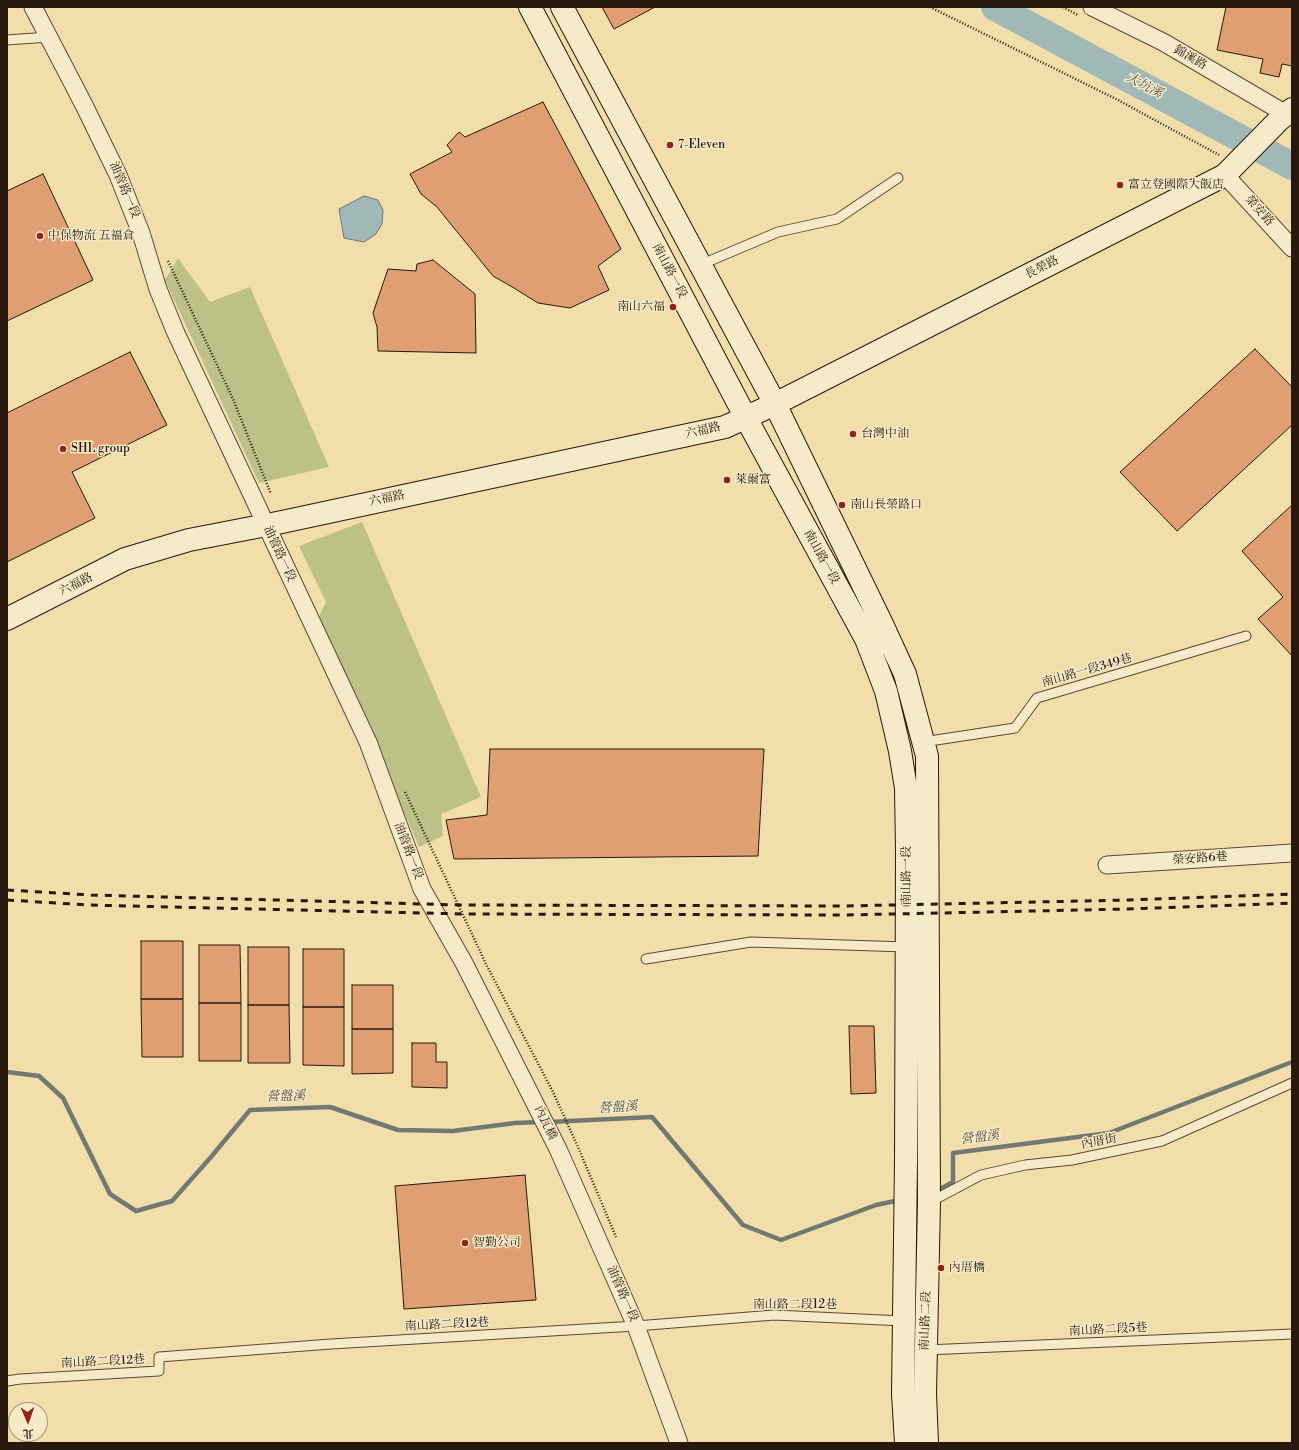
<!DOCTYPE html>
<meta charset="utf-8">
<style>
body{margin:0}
#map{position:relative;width:1299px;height:1450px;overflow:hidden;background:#f1deab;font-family:"Libre Bodoni","Noto Serif TC",serif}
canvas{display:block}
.frame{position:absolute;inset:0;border:8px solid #28180d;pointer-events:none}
.north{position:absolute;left:8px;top:1402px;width:40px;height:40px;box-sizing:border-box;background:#f6eac8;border:1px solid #a4967d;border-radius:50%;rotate:178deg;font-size:11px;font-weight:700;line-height:16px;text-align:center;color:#28180d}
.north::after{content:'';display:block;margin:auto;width:14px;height:18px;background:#8f2418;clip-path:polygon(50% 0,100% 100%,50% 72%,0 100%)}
</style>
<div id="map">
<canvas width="1299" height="1450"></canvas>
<div class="frame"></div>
<div class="north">北</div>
</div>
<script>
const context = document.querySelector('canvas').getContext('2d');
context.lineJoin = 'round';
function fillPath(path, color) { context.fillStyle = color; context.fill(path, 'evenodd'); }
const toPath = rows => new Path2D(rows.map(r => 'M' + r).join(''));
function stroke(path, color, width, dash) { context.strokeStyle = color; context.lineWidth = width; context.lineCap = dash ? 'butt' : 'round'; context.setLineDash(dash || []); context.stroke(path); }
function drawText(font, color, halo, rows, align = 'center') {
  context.font = font + ' "Libre Bodoni","Noto Serif TC",serif'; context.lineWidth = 3; context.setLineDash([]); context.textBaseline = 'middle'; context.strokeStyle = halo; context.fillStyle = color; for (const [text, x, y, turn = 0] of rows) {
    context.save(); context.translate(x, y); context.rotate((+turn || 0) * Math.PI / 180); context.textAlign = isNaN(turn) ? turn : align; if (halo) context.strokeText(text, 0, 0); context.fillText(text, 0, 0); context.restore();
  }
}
fillPath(toPath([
 [178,258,210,302,250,287,329,467,259,483,165,280],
 [362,522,481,797,441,814,443,836,419,847,319,617,326,602,299,546]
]), '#bdc087');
const water = toPath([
 [364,196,378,200,383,210,382,224,376,234,364,242,344,238,339,209,364,196]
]);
fillPath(water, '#a1b9b6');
stroke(water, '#717972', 1);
stroke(toPath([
 [7,1072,39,1076,63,1098,110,1194,136,1211,172,1201,211,1157,250,1110,330,1107,398,1130,453,1131,515,1123,540,1122],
 [549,1122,652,1117,743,1225,781,1240,876,1205,900,1200],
 [936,1191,953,1182,953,1153,1109,1133,1292,1062]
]), '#717972', 4.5);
stroke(toPath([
 [995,7,1292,166]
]), '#a1b9b6', 28);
const building = toPath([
 [602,7,655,7,614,29,602,7],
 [1226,7,1292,7,1292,66,1282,64,1279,77,1260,73,1263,59,1217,50,1226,7],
 [543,102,621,249,598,266,609,290,570,308,538,303,514,288,493,276,437,207,421,194,410,174,452,152,447,145,459,132,465,137,543,102],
 [43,174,93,280,7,321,7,191,43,174],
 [433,260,475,294,476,353,378,351,377,327,373,313,388,269,416,271,417,264,433,260],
 [1255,349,1292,387,1292,425,1177,531,1120,472,1255,349],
 [130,352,167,425,72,472,95,518,7,562,7,413,130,352],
 [1292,505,1292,656,1258,619,1283,597,1242,551,1292,505],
 [490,749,764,749,758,856,454,859,446,820,487,815,490,749],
 [141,941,183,941,183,999,141,999,141,941],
 [199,945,240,945,241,1003,199,1003,199,945],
 [248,947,289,947,289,1005,248,1005,248,947],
 [303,949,344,949,344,1007,303,1007,303,949],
 [352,985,393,985,393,1029,352,1029,352,985],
 [141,999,183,999,183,1057,142,1057,141,999],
 [199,1003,241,1003,241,1061,199,1061,199,1003],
 [248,1005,289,1005,290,1063,248,1063,248,1005],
 [303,1007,344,1007,344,1066,303,1065,303,1007],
 [849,1026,874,1026,876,1093,851,1094,849,1026],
 [352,1029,393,1029,393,1073,352,1074,352,1029],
 [412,1043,436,1043,436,1062,447,1062,447,1088,412,1087,412,1043],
 [525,1175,536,1300,404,1309,395,1186,525,1175]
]);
fillPath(building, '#df9f72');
stroke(building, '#28180d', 1);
const lane = toPath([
 [7,40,49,37],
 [700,265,778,232,837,219,898,178],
 [923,742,1015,728,1037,698,1246,636],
 [646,959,751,942,907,947],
 [930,1202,981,1175,1025,1165,1072,1160,1162,1141,1292,1083],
 [926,1350,1292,1334],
 [7,1381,20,1379,159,1371,159,1357,331,1344,636,1326,774,1315,904,1321]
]);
const street = toPath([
 [33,7,84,105,118,175,141,233,158,289,175,331,368,742,422,889,464,963,558,1149,636,1326,679,1443],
 [1092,7,1163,42,1286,114],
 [1225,175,1292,248],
 [1107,865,1292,853]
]);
const secondary = toPath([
 [530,7,746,418,866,639,886,691,900,751,906,788,907,851,906,1162,903,1394,906,1443],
 [562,7,775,404,882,624,905,674,927,756,929,1202,925,1394,927,1443],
 [7,619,125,559,189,540,282,522,725,427,775,404,1225,175,1278,121,1292,109]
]);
stroke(lane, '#5a4a34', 11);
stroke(street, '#5a4a34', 19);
stroke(secondary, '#28180d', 24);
stroke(toPath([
 [930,7,1118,100,1219,155],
 [1063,7,1078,15],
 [168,261,233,399,271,494],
 [405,792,487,966,553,1092,578,1147,616,1237]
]), '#28180d', 2.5, [1, 2]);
stroke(lane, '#f6eac8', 9);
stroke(street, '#f6eac8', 17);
stroke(secondary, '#f6eac8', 22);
stroke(toPath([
 [7,890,91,895,461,905,845,906,1130,900,1292,894],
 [7,900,89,905,464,914,845,915,1128,909,1292,903]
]), '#28180d', 3, [7, 7]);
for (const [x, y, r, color] of [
 [670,145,4,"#8f2418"],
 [1120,185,4,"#8f2418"],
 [40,236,4,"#8f2418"],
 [673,307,4,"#8f2418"],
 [853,434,4,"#8f2418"],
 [63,449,4,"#8f2418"],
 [727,480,4,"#8f2418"],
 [842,505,4,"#8f2418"],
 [465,1243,4,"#8f2418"],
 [941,1268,4,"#8f2418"]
]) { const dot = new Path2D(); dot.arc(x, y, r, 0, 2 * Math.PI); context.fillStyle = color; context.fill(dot); stroke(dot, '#f6eac8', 1.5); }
drawText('12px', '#28180d', '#f6eac8', [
 ["錦溪路",1190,58,30],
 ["油管路一段",124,190,67],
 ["榮安路",1259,211,48],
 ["長榮路",1042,268,-27],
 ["南山路一段",669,271,62],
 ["六福路",703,431,-13],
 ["六福路",387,499,-12],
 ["油管路一段",279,554,65],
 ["南山路一段",821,557,61],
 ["六福路",76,585,-27],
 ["南山路一段349巷",1087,671,-16],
 ["油管路一段",408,851,69],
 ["榮安路6巷",1200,859,-4],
 ["南山路一段",907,876,-90],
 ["內瓦橋",545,1123,64],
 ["內厝街",1099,1142,-11],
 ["油管路一段",622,1294,66],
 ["南山路二段12巷",795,1305],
 ["南山路二段",926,1321,-88],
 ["南山路二段12巷",447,1325,-3],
 ["南山路二段5巷",1108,1330,-3],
 ["南山路二段12巷",103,1362,-3]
]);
drawText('12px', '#28180d', '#f6eac8', [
 ["7-Eleven",678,145],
 ["富立登國際大飯店",1128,185],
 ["中保物流 五福倉",48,236],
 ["南山六福",665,307,"right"],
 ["台灣中油",861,434],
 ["SHL group",71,449],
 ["萊爾富",735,480],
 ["南山長榮路口",850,505],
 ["智勤公司",473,1243],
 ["內厝橋",949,1268]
], 'left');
drawText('italic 13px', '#525048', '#f6eac8', [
 ["大坑溪",1144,86,28],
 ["營盤溪",286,1097,-2],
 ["營盤溪",618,1108,-3],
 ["營盤溪",980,1138,-7]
]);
</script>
